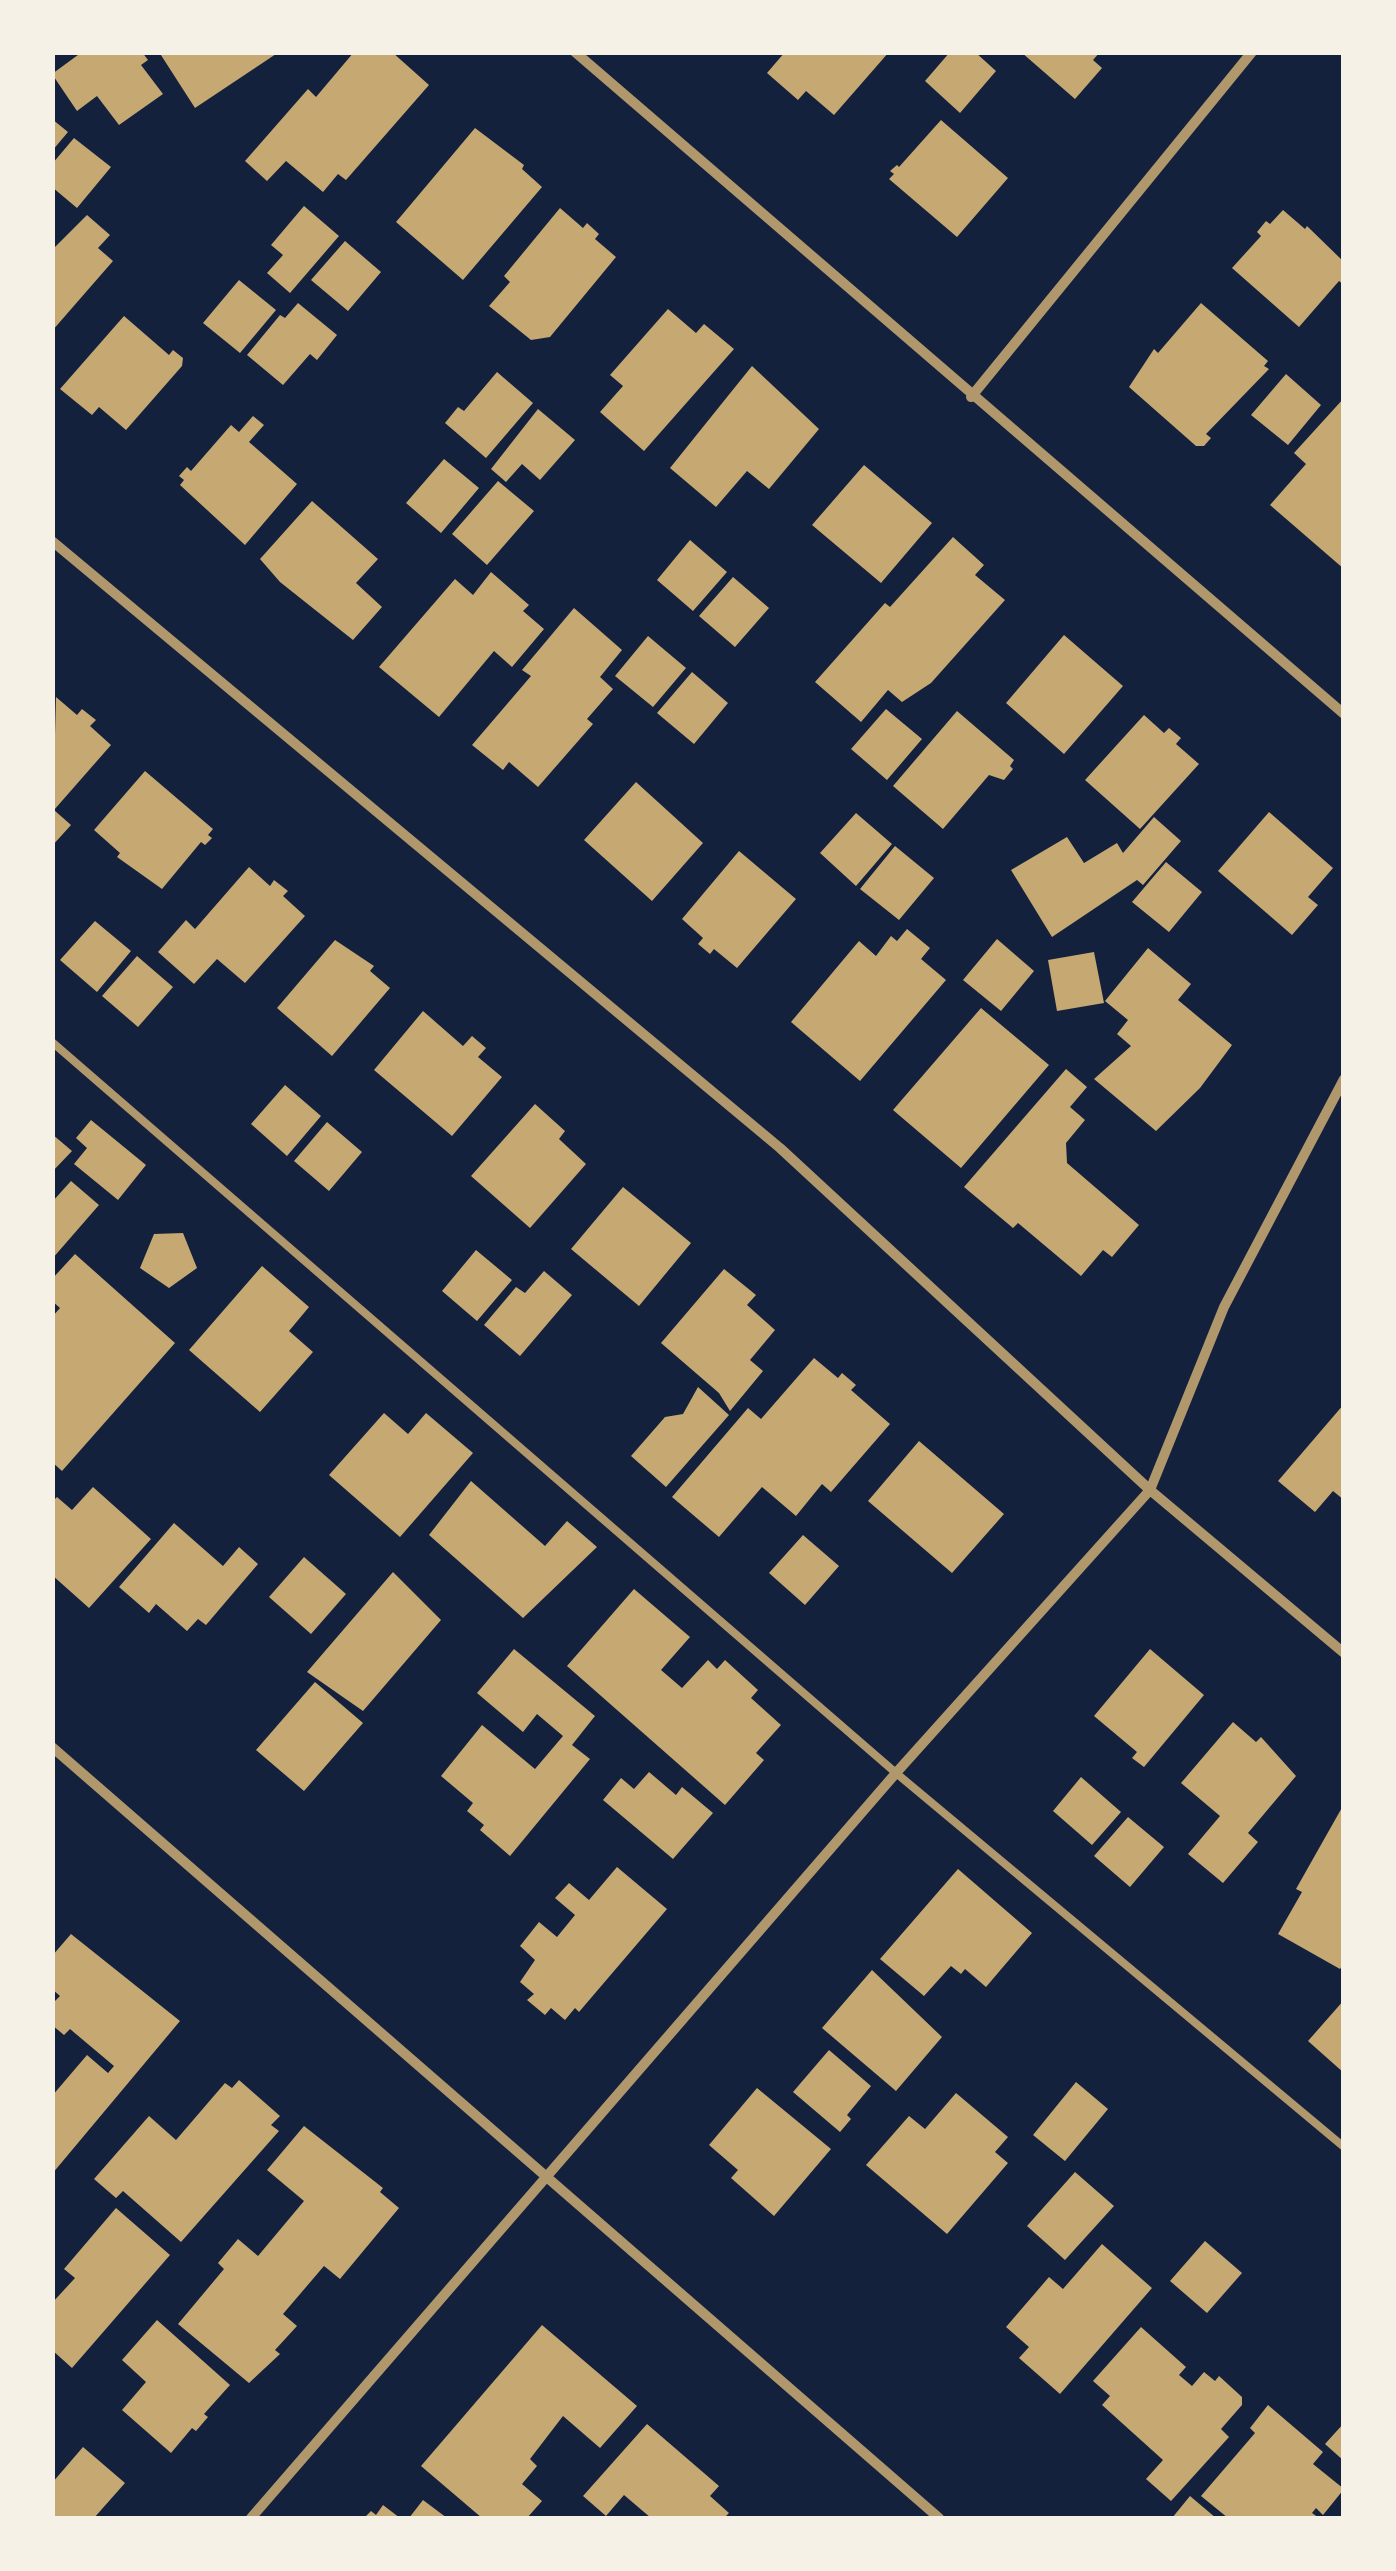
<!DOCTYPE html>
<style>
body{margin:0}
#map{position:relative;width:1396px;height:2571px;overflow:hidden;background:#14213d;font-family:Arial,sans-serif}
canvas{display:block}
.frame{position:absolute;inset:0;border:55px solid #f6f1e7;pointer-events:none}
</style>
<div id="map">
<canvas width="1396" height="2571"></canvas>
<div class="frame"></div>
</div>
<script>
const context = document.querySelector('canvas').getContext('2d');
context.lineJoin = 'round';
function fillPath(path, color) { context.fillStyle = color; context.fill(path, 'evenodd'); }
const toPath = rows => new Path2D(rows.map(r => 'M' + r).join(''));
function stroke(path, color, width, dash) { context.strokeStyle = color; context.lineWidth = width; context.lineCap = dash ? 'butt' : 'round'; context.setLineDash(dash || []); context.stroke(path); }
fillPath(toPath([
 [82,52,142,52,148,60,141,65,163,94,119,125,97,96,77,111,52,74],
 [159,52,279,52,195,108],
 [354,52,392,52,429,85,346,180,338,174,323,192,286,161,267,181,245,161,308,89,316,97],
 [785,52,889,52,834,115,806,91,798,100,767,73],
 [950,52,975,52,996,71,960,113,925,81],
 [1021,52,1100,52,1093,60,1102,68,1075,99],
 [52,119,68,132,52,151],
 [941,120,1008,178,957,237,889,179,894,174,890,171,897,165,899,167],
 [475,128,524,165,522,169,542,187,463,280,396,222],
 [74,138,111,167,77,208,52,187,52,164],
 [304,206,339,236,290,293,267,273,283,255,271,245],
 [560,208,583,228,587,223,599,234,595,239,616,257,550,337,531,340,489,306,510,282,504,276],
 [1283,210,1305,229,1307,226,1344,262,1344,285,1339,281,1299,327,1232,268,1261,236,1257,232,1266,221,1270,224],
 [87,215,110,235,98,248,113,261,52,331,52,250],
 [345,241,381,272,348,311,311,280],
 [239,280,276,310,240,353,203,323],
 [298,303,337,335,317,360,310,354,283,385,247,355,280,315,285,318],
 [1201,303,1268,361,1264,366,1269,369,1206,434,1211,438,1204,446,1196,446,1129,387,1154,349,1158,353],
 [668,309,696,333,704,324,734,349,644,451,600,412,623,386,610,375],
 [124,316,169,355,173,350,183,358,182,366,126,430,99,407,92,415,60,389],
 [752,366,819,429,769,489,747,471,716,507,670,468],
 [497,372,533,403,486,458,445,423,458,407,464,411],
 [1286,374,1321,405,1288,445,1251,415],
 [1344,398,1344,569,1270,505,1306,464,1294,453],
 [538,409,575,440,540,480,522,464,506,482,491,469],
 [253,416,264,425,249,442,297,484,245,545,180,485,184,480,179,476,187,467,191,471,231,425,239,432],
 [444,459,479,488,441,533,406,503],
 [864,465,932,523,881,583,812,525],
 [498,481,534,511,487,565,452,534],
 [312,501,378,559,356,583,382,607,353,640,280,582,260,559],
 [953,537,984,565,975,575,1005,600,931,683,902,702,888,690,861,722,815,682,885,603,890,607],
 [690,540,727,572,693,611,657,580],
 [491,572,529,605,523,611,544,629,512,667,494,651,439,717,379,667,455,579,473,595],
 [733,577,769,608,735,647,699,616],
 [574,608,622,650,600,677,613,689,587,719,593,724,538,787,509,762,503,770,472,745,531,676,522,670],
 [1064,635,1123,686,1064,754,1006,703],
 [648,636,686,668,653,707,615,676],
 [692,672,728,703,694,744,657,713],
 [56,697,77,715,82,709,96,720,90,726,111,745,54,810,71,825,52,846],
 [886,709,922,739,887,780,851,749],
 [957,711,1014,760,1010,766,1013,769,1004,780,989,775,943,829,893,786],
 [1144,715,1164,733,1169,728,1181,738,1176,744,1199,764,1140,829,1085,780],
 [145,771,213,829,208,835,212,838,205,845,201,842,162,889,117,857,120,853,94,830],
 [636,782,703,843,652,901,584,840],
 [1269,812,1333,868,1308,897,1318,905,1292,935,1218,871],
 [856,813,892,844,856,886,820,853],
 [1154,817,1181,841,1143,885,1137,880,1052,937,1011,870,1067,837,1084,863,1117,843,1123,853],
 [895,846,934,878,899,920,860,889],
 [739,851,796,899,737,968,714,949,710,954,698,944,703,938,682,919],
 [1166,862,1202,892,1169,932,1132,902],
 [249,867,270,886,274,880,288,891,283,896,305,916,245,983,217,959,194,984,158,952,186,920,195,929],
 [95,921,131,951,97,992,60,960],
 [907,929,930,948,921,959,946,980,860,1081,791,1022,859,941,876,956,891,936,897,941],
 [997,939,1034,971,1001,1011,963,980],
 [335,940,374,966,370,971,390,988,332,1056,277,1008],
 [1148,948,1191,984,1178,1000,1232,1045,1200,1088,1156,1131,1094,1079,1131,1046,1117,1034,1128,1020,1105,1001],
 [1094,952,1104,1003,1057,1011,1048,960],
 [137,956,173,987,138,1027,102,996],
 [981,1008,1049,1065,961,1168,893,1110],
 [423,1011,463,1046,472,1036,486,1048,478,1057,502,1077,452,1136,374,1070],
 [1066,1069,1087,1087,1070,1107,1085,1120,1066,1143,1067,1163,1139,1225,1112,1257,1103,1250,1081,1276,1018,1223,1013,1228,964,1187],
 [285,1085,321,1116,287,1156,251,1124],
 [535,1104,565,1131,559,1139,586,1164,530,1228,471,1176],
 [91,1120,146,1165,118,1200,74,1164,87,1148,76,1138],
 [327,1122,362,1152,329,1191,294,1161],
 [52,1134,72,1151,52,1172],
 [71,1181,99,1205,52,1259,52,1202],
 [623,1187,691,1243,639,1306,571,1249],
 [183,1233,197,1268,169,1288,140,1268,154,1234],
 [476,1250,512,1280,477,1321,442,1291],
 [75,1254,175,1343,62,1471,52,1462,52,1317,60,1308,52,1301,52,1279],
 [262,1266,309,1307,289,1331,313,1352,260,1412,189,1350],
 [724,1269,756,1295,747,1305,775,1330,750,1360,763,1371,730,1411,719,1393,661,1343],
 [544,1271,572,1295,520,1356,484,1325,516,1287,525,1293],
 [814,1358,838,1378,842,1373,856,1385,851,1390,890,1424,831,1492,822,1484,796,1516,762,1487,719,1537,672,1497,748,1408,761,1419],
 [698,1387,729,1415,666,1487,631,1456,665,1417,683,1414],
 [1344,1404,1344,1500,1333,1491,1315,1512,1278,1481],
 [384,1413,408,1434,426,1413,473,1453,400,1537,329,1475],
 [919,1441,1004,1514,952,1573,868,1501],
 [471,1481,545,1546,567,1521,597,1547,523,1618,429,1535],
 [93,1487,151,1539,89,1608,52,1575,52,1502,57,1497,72,1510],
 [174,1523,223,1566,239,1547,258,1564,206,1625,198,1619,187,1631,156,1604,149,1613,119,1587],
 [803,1535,839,1566,805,1605,769,1573],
 [304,1557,346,1594,311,1634,269,1597],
 [393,1572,441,1620,363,1711,307,1672],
 [634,1589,690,1637,661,1670,682,1688,708,1660,717,1669,725,1660,758,1690,751,1698,781,1725,756,1753,764,1760,725,1805,567,1666],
 [514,1649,595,1716,572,1745,590,1759,510,1856,480,1830,484,1825,467,1811,473,1803,441,1776,482,1725,535,1769,563,1736,537,1714,523,1732,477,1693],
 [1150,1649,1204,1695,1144,1767,1132,1758,1137,1752,1094,1716],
 [315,1682,363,1723,304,1791,256,1750],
 [1233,1722,1256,1742,1261,1737,1296,1776,1248,1833,1258,1842,1223,1883,1188,1854,1220,1816,1181,1783],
 [649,1772,676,1795,682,1787,713,1813,673,1859,603,1800,621,1778,634,1789],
 [1081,1777,1121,1812,1092,1845,1053,1811],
 [1344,1804,1344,1963,1340,1969,1278,1934,1302,1892,1296,1889],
 [1128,1817,1164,1847,1130,1887,1094,1856],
 [617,1867,667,1909,579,2012,575,2008,565,2020,551,2008,545,2015,527,2000,534,1994,520,1982,535,1960,520,1946,539,1922,557,1937,575,1915,555,1898,569,1883,589,1900],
 [958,1869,1032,1933,986,1987,965,1969,961,1974,951,1966,924,1996,880,1959],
 [71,1934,180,2021,52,2174,52,2096,87,2055,108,2073,114,2066,70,2029,64,2035,52,2025,52,2004,60,1996,52,1989,52,1956],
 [872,1970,942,2037,896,2091,822,2028],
 [1344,2000,1344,2073,1308,2041],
 [829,2050,871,2086,847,2115,851,2119,840,2132,793,2092],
 [239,2080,280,2116,271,2125,279,2131,181,2242,123,2191,116,2198,94,2179,149,2116,176,2140,225,2083,232,2088],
 [1076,2082,1108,2109,1065,2161,1033,2135],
 [757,2088,831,2149,774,2216,731,2178,738,2170,709,2145],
 [956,2093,1008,2137,995,2152,1008,2163,947,2234,866,2165,909,2116,925,2129],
 [304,2126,383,2188,380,2192,399,2208,340,2279,324,2266,283,2314,297,2326,275,2350,280,2354,249,2383,178,2324,224,2269,218,2263,238,2239,258,2256,304,2201,267,2170],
 [1075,2172,1114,2206,1065,2260,1027,2226],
 [116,2208,170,2255,72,2368,52,2350,52,2303,75,2278,64,2269],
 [1205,2241,1242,2273,1207,2313,1170,2281],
 [1102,2244,1152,2288,1060,2394,1019,2358,1029,2347,1006,2327,1049,2277,1063,2289],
 [157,2320,230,2385,204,2414,208,2417,196,2431,192,2428,171,2453,122,2410,146,2382,122,2360],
 [542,2325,637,2406,600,2448,563,2416,530,2459,537,2466,522,2484,542,2501,527,2518,482,2518,421,2466],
 [1141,2327,1186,2367,1179,2375,1192,2386,1204,2372,1215,2381,1219,2376,1242,2397,1242,2405,1221,2429,1229,2437,1171,2501,1146,2479,1163,2460,1102,2405,1110,2396,1093,2381],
 [1268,2405,1323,2452,1313,2464,1344,2489,1323,2515,1316,2508,1312,2513,1319,2518,1228,2518,1201,2496,1255,2433,1250,2428],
 [1344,2423,1344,2461,1325,2444],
 [647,2424,719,2486,710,2496,729,2513,724,2518,651,2518,624,2495,606,2516,583,2496],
 [83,2447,125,2483,94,2518,52,2518,52,2483],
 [1190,2496,1216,2518,1172,2518],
 [423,2500,447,2518,409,2518],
 [383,2505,400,2518,364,2518,371,2511,376,2515]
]), '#c6a872');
stroke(toPath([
 [52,1042,896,1773,1344,2147]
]), '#b1986c', 8);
stroke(toPath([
 [575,52,1344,714],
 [971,397,1252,52],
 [52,541,780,1148,1150,1490,1344,1653],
 [52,1747,939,2518],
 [251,2518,896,1773,1150,1490,1224,1307,1344,1079]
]), '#b1986c', 10);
</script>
